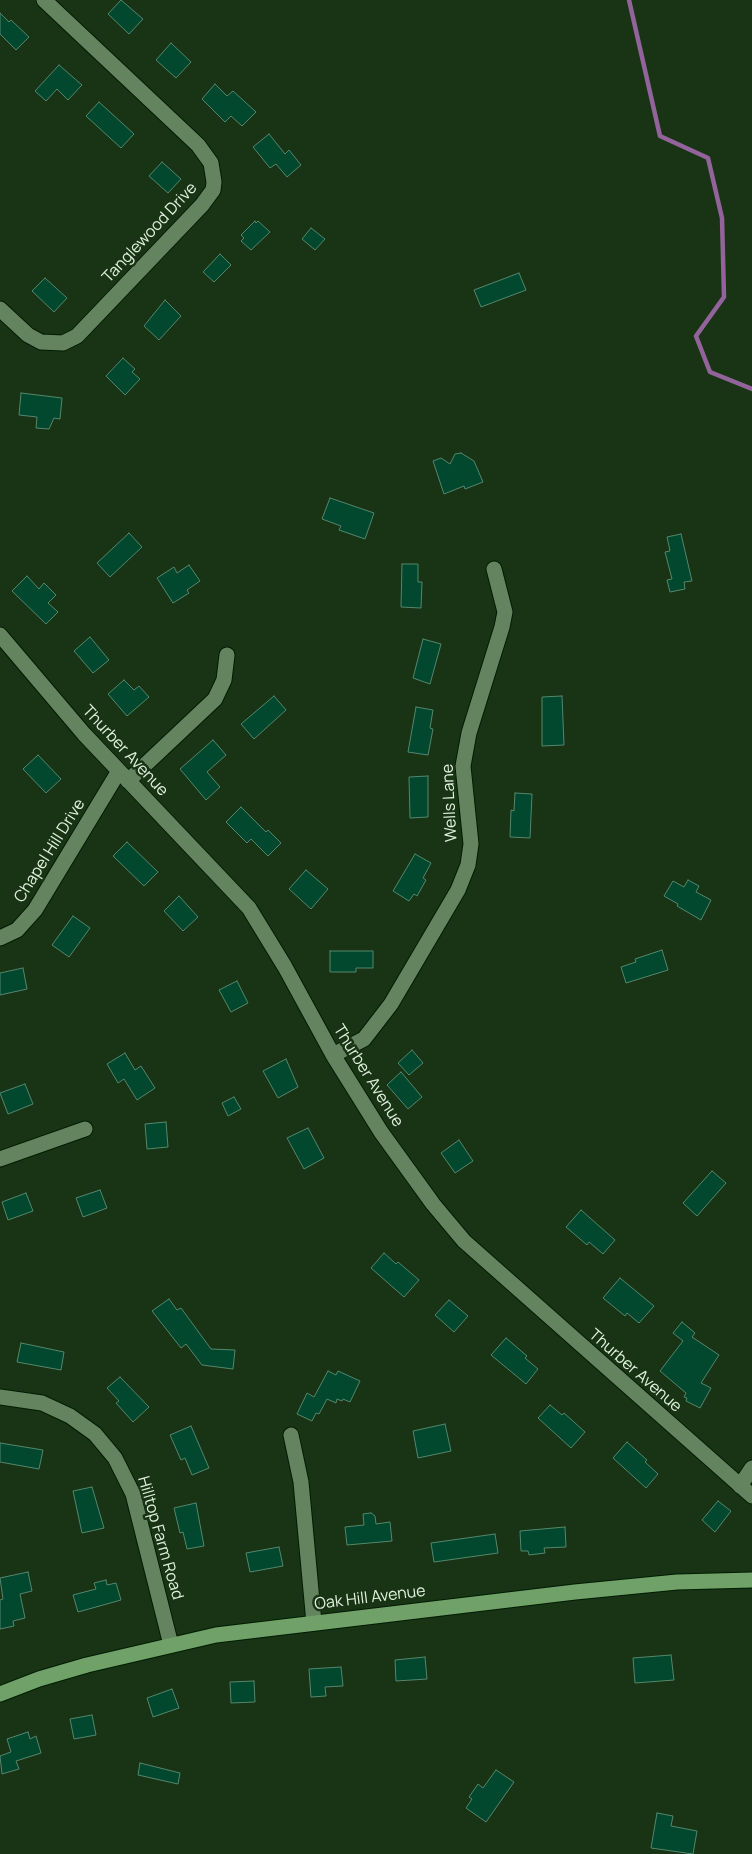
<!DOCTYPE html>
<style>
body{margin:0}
canvas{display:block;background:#183414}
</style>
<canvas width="752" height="1854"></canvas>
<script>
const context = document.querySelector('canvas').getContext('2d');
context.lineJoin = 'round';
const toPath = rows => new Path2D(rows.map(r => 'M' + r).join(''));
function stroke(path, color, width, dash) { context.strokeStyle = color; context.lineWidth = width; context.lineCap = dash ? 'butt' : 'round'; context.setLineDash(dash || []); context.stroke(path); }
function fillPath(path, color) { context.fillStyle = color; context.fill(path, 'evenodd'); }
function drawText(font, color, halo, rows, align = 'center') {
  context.font = font + ' Manrope,sans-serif'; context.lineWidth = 5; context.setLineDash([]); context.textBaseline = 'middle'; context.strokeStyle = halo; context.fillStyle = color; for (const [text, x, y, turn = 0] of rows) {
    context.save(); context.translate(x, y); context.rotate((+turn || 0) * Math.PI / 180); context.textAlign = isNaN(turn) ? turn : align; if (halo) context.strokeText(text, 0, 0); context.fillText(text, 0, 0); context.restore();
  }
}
stroke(toPath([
 [629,0,660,136,708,158,722,218,724,297,696,336,710,372,752,389]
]), '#92649b', 4.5);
const building = toPath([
 [121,0,143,19,129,34,108,14,121,0],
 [0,13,9,22,11,20,29,37,16,50,0,34,0,13],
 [171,43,191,62,176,78,156,60,171,43],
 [59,65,82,85,68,100,57,89,46,101,35,91,59,65],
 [215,84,227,96,233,91,256,112,242,126,231,116,225,122,202,99,215,84],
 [99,102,134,134,121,148,86,116,99,102],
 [269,134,285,154,289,150,301,165,287,177,276,164,270,168,253,147,269,134],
 [162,162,181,179,168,193,149,176,162,162],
 [255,221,256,223,258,221,270,232,251,250,241,241,244,238,241,235,255,221],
 [311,228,325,239,315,250,302,239,311,228],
 [220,254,231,265,214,282,203,272,220,254],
 [519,273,526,290,481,307,474,290,519,273],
 [45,278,67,298,54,312,32,291,45,278],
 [165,300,181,316,159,340,144,326,165,300],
 [123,358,135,369,132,372,140,379,125,395,106,376,123,358],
 [21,393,62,398,60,419,54,418,49,429,36,428,37,417,19,415,21,393],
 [461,453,474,461,483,482,465,489,464,486,444,494,433,461,441,458,450,464,455,454,461,453],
 [330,498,374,513,365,539,339,530,341,526,322,519,330,498],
 [129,533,142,547,110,577,97,563,129,533],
 [681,534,692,581,684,582,685,589,670,592,667,580,672,579,665,552,670,551,667,537,681,534],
 [402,564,418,564,418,582,422,582,421,608,401,607,402,564],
 [189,565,200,581,187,590,189,593,173,603,157,578,174,567,177,573,189,565],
 [27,576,39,589,44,583,56,595,48,603,58,612,46,624,12,591,27,576],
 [90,637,109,660,93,673,74,651,90,637],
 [423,639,441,644,430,684,413,678,423,639],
 [124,680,134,690,139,686,149,697,127,716,108,694,124,680],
 [274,696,286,710,254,739,241,724,274,696],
 [562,696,564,745,542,746,542,697,562,696],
 [416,707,433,710,430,728,433,729,428,755,408,752,416,707],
 [213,740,226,755,207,772,220,787,206,800,180,769,213,740],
 [38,755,61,779,46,793,23,769,38,755],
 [428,776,428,817,410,818,409,777,428,776],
 [515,793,532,794,530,838,510,837,511,810,514,811,515,793],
 [241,807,266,832,268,830,281,843,268,856,251,839,247,843,226,822,241,807],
 [127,842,158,872,144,886,113,856,127,842],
 [415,854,431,863,423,878,426,880,417,896,414,894,409,901,393,891,415,854],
 [306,870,328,889,311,909,289,889,306,870],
 [688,880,699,886,696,892,711,900,701,920,677,906,678,904,664,896,673,881,684,887,688,880],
 [179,896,198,917,183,931,164,911,179,896],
 [73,916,90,928,69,957,52,945,73,916],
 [662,950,668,970,626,983,621,967,636,962,635,959,662,950],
 [330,951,373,951,373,968,356,968,356,972,330,972,330,951],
 [23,968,27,989,0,995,0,973,23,968],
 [237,981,248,1003,231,1012,219,990,237,981],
 [412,1050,423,1063,409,1075,398,1063,412,1050],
 [125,1053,135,1070,141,1066,155,1088,137,1100,124,1079,118,1083,107,1064,125,1053],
 [286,1059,298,1087,278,1098,263,1071,286,1059],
 [401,1072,422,1097,408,1109,387,1085,401,1072],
 [25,1084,33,1104,8,1114,0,1093,25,1084],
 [234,1097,241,1109,228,1116,222,1103,234,1097],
 [166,1122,168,1147,147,1149,145,1124,166,1122],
 [308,1128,324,1158,304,1169,287,1138,308,1128],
 [459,1140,473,1161,455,1173,441,1153,459,1140],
 [712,1171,726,1183,697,1216,683,1203,712,1171],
 [100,1190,107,1208,83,1217,76,1198,100,1190],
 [26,1193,33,1211,8,1220,2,1202,26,1193],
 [581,1210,615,1240,603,1254,589,1242,587,1245,566,1227,581,1210],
 [384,1253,396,1264,398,1262,419,1280,404,1297,371,1268,384,1253],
 [620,1278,654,1306,639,1323,627,1313,625,1316,603,1298,620,1278],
 [169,1299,177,1310,181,1308,211,1349,235,1350,233,1369,202,1365,186,1344,181,1348,152,1311,169,1299],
 [449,1300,468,1316,454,1332,435,1315,449,1300],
 [682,1322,695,1333,692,1337,719,1355,701,1383,711,1388,700,1408,686,1401,687,1398,684,1397,686,1393,660,1371,683,1341,673,1333,682,1322],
 [506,1338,527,1356,525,1358,538,1369,526,1384,491,1355,506,1338],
 [21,1343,64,1352,61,1370,17,1362,21,1343],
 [328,1371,336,1375,338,1371,360,1381,350,1402,343,1399,342,1401,337,1399,336,1403,327,1399,319,1414,316,1413,312,1421,297,1414,307,1393,314,1397,328,1371],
 [120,1377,149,1407,133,1422,116,1403,119,1401,107,1388,120,1377],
 [550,1405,562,1415,564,1413,585,1432,571,1448,538,1418,550,1405],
 [445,1424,451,1451,418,1458,413,1431,445,1424],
 [191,1426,209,1468,192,1475,185,1458,181,1460,170,1435,191,1426],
 [627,1442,647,1460,645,1462,658,1474,646,1488,613,1458,627,1442],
 [0,1443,43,1450,39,1469,0,1462,0,1443],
 [92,1487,104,1528,82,1533,73,1491,92,1487],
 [718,1501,731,1511,715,1532,702,1520,718,1501],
 [196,1503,204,1546,187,1549,183,1532,180,1533,174,1508,196,1503],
 [371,1513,375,1516,376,1524,390,1522,392,1541,347,1545,345,1527,364,1525,363,1514,371,1513],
 [565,1527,566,1547,544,1548,545,1553,529,1555,528,1551,521,1551,520,1531,565,1527],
 [495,1534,498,1553,434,1562,431,1543,495,1534],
 [279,1547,283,1566,250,1572,246,1553,279,1547],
 [28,1572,32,1591,20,1594,25,1618,13,1621,14,1626,0,1629,0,1600,3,1599,0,1578,28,1572],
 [106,1580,107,1585,116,1583,121,1600,78,1612,73,1595,96,1589,94,1583,106,1580],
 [671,1655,674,1680,635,1683,633,1658,671,1655],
 [425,1657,427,1679,396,1681,395,1660,425,1657],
 [341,1667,343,1686,325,1687,326,1696,311,1697,309,1669,341,1667],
 [254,1681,255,1702,231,1703,230,1682,254,1681],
 [172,1689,179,1708,153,1717,147,1698,172,1689],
 [92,1715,96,1735,74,1739,70,1719,92,1715],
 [28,1732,30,1739,36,1736,41,1753,16,1761,19,1769,2,1774,0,1756,11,1752,7,1739,28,1732],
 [140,1763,180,1773,178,1784,138,1775,140,1763],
 [496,1770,514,1782,486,1822,466,1808,472,1799,469,1797,478,1784,483,1788,496,1770],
 [657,1813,673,1816,671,1826,697,1831,693,1854,651,1848,657,1813]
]);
fillPath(building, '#01482e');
stroke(building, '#55866d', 1);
const minor = toPath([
 [0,309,28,335,41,342,63,343,77,336,202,205,213,190,214,182,211,163,198,145,44,0],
 [0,635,84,734,249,908,285,967,333,1055,381,1132,433,1204,464,1241,752,1496],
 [128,781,215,699,224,680,227,655],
 [0,938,17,930,35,910,119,771],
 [333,1055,364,1039,391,1004,458,890,468,865,471,844,463,766,469,733,502,627,505,612,494,569],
 [0,1159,85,1129],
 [0,1397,42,1403,70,1416,95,1434,115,1458,133,1494,171,1645],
 [291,1435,301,1482,314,1623],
 [740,1486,752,1468]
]);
const major = toPath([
 [0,1694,39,1679,87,1665,216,1635,575,1592,677,1582,752,1580]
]);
stroke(minor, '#011c00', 17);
stroke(major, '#011c00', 17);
stroke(minor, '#64845f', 15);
stroke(major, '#6fa168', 15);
drawText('16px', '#e0f1dd', '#183414', [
 ["Tanglewood Drive",150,233,-47],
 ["Thurber Avenue",125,751,47],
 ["Wells Lane",450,803,-93],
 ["Chapel Hill Drive",50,851,-58],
 ["Thurber Avenue",368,1076,58],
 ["Thurber Avenue",635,1371,41],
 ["Hilltop Farm Road",160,1538,74],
 ["Oak Hill Avenue",370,1598,-7]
]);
</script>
